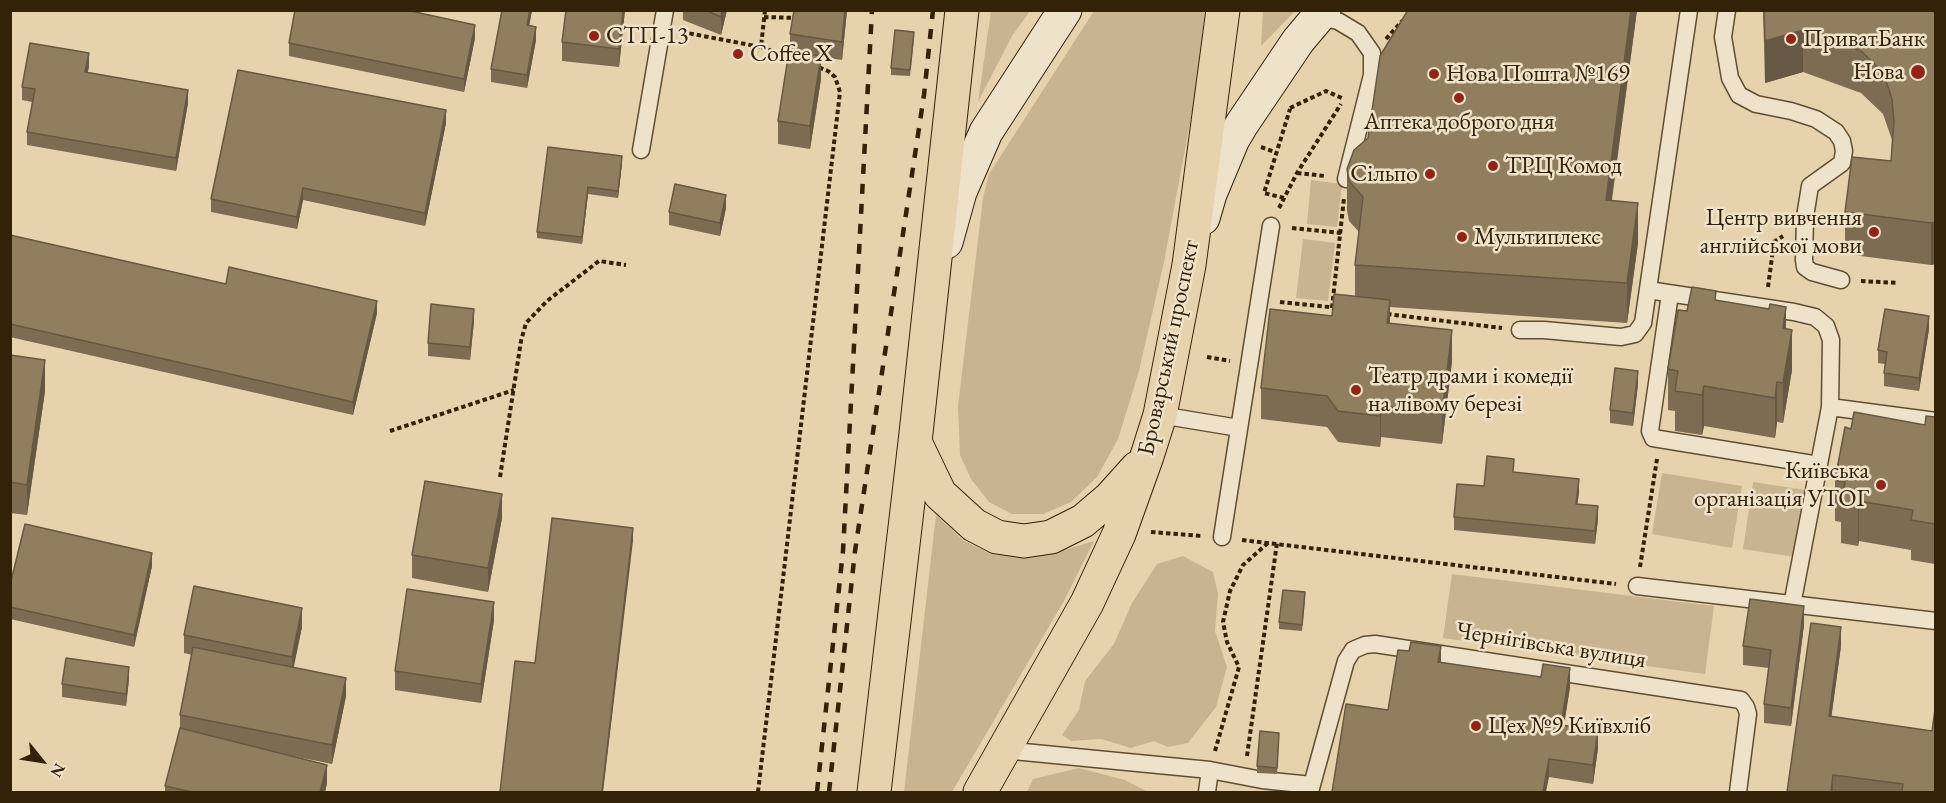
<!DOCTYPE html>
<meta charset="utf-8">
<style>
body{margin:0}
#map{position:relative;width:1946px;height:803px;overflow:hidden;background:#e6d2ad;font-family:"EB Garamond",serif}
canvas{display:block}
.frame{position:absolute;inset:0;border:12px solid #342208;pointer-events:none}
.north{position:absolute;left:12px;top:731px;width:60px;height:60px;-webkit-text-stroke:4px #efe2ca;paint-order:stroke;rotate:120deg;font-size:16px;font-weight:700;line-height:24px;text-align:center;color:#342208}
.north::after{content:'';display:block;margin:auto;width:21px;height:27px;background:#342208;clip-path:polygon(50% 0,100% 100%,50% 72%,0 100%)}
</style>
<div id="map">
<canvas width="1946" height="803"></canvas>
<div class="frame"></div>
<div class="north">N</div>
</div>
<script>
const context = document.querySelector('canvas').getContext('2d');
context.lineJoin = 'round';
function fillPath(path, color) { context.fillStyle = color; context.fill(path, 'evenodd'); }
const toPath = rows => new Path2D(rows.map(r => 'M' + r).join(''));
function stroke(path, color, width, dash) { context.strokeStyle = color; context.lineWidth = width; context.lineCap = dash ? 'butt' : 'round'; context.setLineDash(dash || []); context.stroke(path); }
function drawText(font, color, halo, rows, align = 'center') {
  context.font = font + ' "EB Garamond",serif'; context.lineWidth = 5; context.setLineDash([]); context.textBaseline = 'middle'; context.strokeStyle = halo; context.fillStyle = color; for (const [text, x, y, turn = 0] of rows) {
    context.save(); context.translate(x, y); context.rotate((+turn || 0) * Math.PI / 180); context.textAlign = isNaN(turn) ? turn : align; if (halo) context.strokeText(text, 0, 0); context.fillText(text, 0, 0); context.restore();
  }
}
fillPath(toPath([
 [991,11,1030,11,1012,36,978,102],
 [1094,11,1205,11,1197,85,1164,262,1139,371,1118,439,1097,477,1071,502,1043,514,1012,514,989,502,971,479,960,455,958,406,983,198,989,174],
 [1263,11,1295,11,1261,46],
 [1311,180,1342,184,1337,227,1307,224],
 [1303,239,1335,243,1328,301,1296,298],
 [1662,473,1742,486,1732,548,1652,534],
 [1753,482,1805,490,1795,557,1743,549],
 [936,515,964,541,991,554,1019,557,1051,554,1094,541,1064,601,952,792,904,792],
 [1183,556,1213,572,1218,594,1215,631,1227,667,1216,707,1188,743,1168,747,1154,741,1131,748,1101,739,1071,741,1062,735,1079,710,1085,681,1114,644,1132,603,1157,564],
 [1452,574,1714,606,1705,674,1443,638],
 [1079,768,1125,780,1148,792,1027,792,1033,779]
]), '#c8b491');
const lane = toPath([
 [1727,10,1723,37,1730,78,1739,95,1756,104,1791,111,1816,119,1836,132,1842,141,1844,151,1842,163,1810,186,1805,217,1804,260,1805,267,1812,272,1841,280],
 [1318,17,1338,21,1358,33,1372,53,1372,75,1346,179],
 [641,150,665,10],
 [1648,290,1794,312,1815,317,1826,326,1831,340,1830,407,1792,605],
 [1670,294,1650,431,1653,438,1819,465],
 [1520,330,1544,330,1621,337,1635,334,1643,323,1689,10],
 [1830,407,1936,421],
 [1160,415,1239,428],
 [1222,537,1271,226],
 [1637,586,1936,621],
 [1003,750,1210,770,1262,780,1312,785],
 [1207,792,1210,770],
 [1310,792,1346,661,1353,650,1365,645,1375,644,1741,700,1746,707,1748,714,1738,792]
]);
const secondary = toPath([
 [1203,218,1210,194,1233,139,1242,124,1298,41,1324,10],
 [946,242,960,192,986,132,1065,10]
]);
const primary = toPath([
 [915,442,940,494,974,525,997,537,1024,541,1051,537,1083,521,1110,498,1137,468],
 [874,792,915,442,962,10],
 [980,792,1087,603,1119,534,1147,456,1160,415,1189,265,1223,10]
]);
stroke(lane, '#604e31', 19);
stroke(secondary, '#342208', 35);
stroke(primary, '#342208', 35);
stroke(toPath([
 [765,10,761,47,791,58],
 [764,17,797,18],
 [682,32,761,47],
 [1386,39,1403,20],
 [1290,108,1326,91,1344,99],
 [1261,147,1275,152],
 [1297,173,1325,176],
 [1284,198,1264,193,1290,109],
 [1279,208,1297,173,1341,104],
 [1292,228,1341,233],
 [1861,281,1898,283],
 [1768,287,1774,242,1783,236],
 [1280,302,1338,308],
 [1332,308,1344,198],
 [1387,314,1502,328],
 [1207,357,1230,361],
 [390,431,514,390],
 [500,477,521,341,526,323,547,301,599,261,626,265],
 [1151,532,1202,536],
 [1242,540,1616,584],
 [1640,567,1657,459],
 [1215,751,1239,667,1227,642,1223,622,1230,591,1243,565,1268,543],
 [1247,756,1277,543],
 [758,792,840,92,835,77,828,71,818,67]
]), '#342208', 4, [4.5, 3]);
stroke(lane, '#efe2ca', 16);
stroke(secondary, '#efe2ca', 33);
stroke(primary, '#e6d2ad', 33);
stroke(toPath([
 [817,792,843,551,872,10],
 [829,792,855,551,924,95,933,10]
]), '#342208', 4.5, [10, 10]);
fillPath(toPath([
 [502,10,532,10,529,26,536,40,527,88,491,82,491,69],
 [625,10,619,67,562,61,562,42],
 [683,10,727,10,721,35,683,20],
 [847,10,842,60,821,57,821,79,810,149,778,144,778,121,790,51,790,34],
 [1408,10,1637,10,1612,200,1638,243,1627,323,1390,307,1390,323,1452,361,1442,444,1381,437,1380,447,1338,442,1327,427,1261,419,1261,388,1332,316,1355,296,1355,265,1359,232,1349,221,1347,210,1347,169,1368,138],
 [1763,10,1933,10,1935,14,1935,264,1931,265,1845,254,1845,212,1891,161,1892,140,1883,114,1861,93,1803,72,1765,83],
 [475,38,464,92,289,56,289,43],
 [914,38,910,76,891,75,891,68],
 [89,66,88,72,188,103,176,171,27,145,27,132,32,102,22,100,22,87],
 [446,123,425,226,303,200,297,229,211,212,211,199],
 [548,147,622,163,618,198,588,194,582,244,537,238,537,232],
 [726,208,720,236,669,225,669,212],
 [10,235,226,284,377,313,353,415,10,337],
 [1716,301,1786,329,1792,370,1783,423,1777,422,1775,438,1704,426,1702,435,1675,431,1675,411,1668,410,1668,369,1687,311],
 [474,321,470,360,428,356,428,343],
 [1929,329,1919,391,1884,386,1884,373,1885,364,1878,363,1878,350],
 [10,355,45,391,27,515,10,513],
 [1638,384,1633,426,1610,423,1610,410],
 [1935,417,1935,564,1911,560,1911,550,1859,541,1858,546,1841,543,1841,522,1835,521,1835,480,1851,429,1925,425],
 [1514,472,1579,492,1577,504,1598,519,1595,544,1454,530,1454,517,1484,486],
 [502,518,488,592,412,578,412,555],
 [152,566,134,647,10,619,10,585],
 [1305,599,1302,631,1279,629,1279,622],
 [494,620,481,703,395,690,395,671],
 [1804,625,1791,726,1764,723,1764,704,1769,668,1743,665,1743,646],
 [302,627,293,667,346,696,332,764,288,755,327,783,325,792,165,792,165,786,180,728,180,715,192,655,184,653,184,635],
 [1841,646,1831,717,1932,731,1935,792,1787,792],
 [1409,651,1441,662,1570,687,1564,725,1598,748,1593,784,1549,777,1388,710],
 [129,679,126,706,62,697,62,684],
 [1279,739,1277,774,1257,773,1257,766]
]), '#7d6c51');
fillPath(toPath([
 [530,10,532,10,527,38,527,25],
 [623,10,625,10,619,67,619,49],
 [722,10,727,10,721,35,721,17],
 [845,10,847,10,842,60,842,42],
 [1631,10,1637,10,1606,240,1606,200],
 [475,25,475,38,464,92,464,79],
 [536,27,536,40,527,88,527,75],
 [1803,30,1803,72,1765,83,1765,41],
 [89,53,89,66,85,84,85,72],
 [821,56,821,79,810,149,810,126],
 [188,90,188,103,176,171,176,158],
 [446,110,446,123,425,226,425,213],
 [622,156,622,163,618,198,618,191],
 [588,187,588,194,582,244,582,237],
 [303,188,303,200,297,229,297,217],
 [726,195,726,208,720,236,720,223],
 [1638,203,1638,243,1627,323,1627,283],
 [1935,222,1935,264,1931,265,1931,223],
 [1390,300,1390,331,1387,323],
 [377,301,377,313,353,415,353,402],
 [1786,307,1786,348,1783,328],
 [474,309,474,321,470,360,470,347],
 [1929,316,1929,329,1919,391,1919,378],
 [1452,330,1452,361,1442,444,1442,413],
 [1792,330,1792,370,1783,423,1783,383],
 [45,360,45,391,27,515,27,485],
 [1638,371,1638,384,1633,426,1633,413],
 [1777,382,1777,422,1775,438,1775,398],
 [1704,386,1704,426,1702,435,1702,395],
 [1381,406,1381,437,1380,447,1380,416],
 [1579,479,1579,492,1576,517,1576,504],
 [502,494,502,518,488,592,488,568],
 [1859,501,1859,541,1858,546,1858,506],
 [1598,506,1598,519,1595,544,1595,531],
 [633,528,633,541,603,792,602,792],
 [152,553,152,566,134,647,134,635],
 [494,602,494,620,481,703,481,684],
 [1804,606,1804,625,1791,726,1791,708],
 [302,608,302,627,292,676,292,657],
 [1841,627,1841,646,1829,735,1829,716],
 [1441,646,1441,665,1438,662],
 [129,667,129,679,126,706,126,694],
 [1570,668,1570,687,1561,743,1561,725],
 [346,678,346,696,332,764,332,745],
 [1598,730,1598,748,1593,784,1593,765],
 [1549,759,1549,777,1546,792,1543,792],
 [327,765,327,783,325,792,320,792],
 [1833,775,1833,792,1831,792]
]), '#665842');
const building = toPath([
 [295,10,406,10,475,25,464,79,289,43,295,10],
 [502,10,530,10,527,25,536,27,527,75,491,69,502,10],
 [566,10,623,10,619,49,562,42,566,10],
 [705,10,722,10,721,17,705,10],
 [794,10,845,10,842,42,790,34,794,10],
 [1408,10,1631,10,1606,200,1638,203,1627,283,1355,265,1363,197,1349,181,1347,169,1354,150,1368,138,1380,56,1408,10],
 [1764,10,1933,10,1935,14,1935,222,1931,223,1845,212,1852,157,1891,161,1894,122,1892,99,1883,72,1861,51,1803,30,1765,41,1764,10],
 [895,30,914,32,910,70,891,68,895,30],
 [30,43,89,53,85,72,188,90,176,158,27,132,35,89,22,87,30,43],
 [789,51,821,56,810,126,778,121,789,51],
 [238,70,446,110,425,213,303,188,297,217,211,199,238,70],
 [548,147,622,156,618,191,588,187,582,237,537,232,548,147],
 [675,184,726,195,720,223,669,212,675,184],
 [10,235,226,284,229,267,377,301,353,402,10,324,10,235],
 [1692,287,1716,291,1715,300,1769,309,1770,304,1786,307,1783,328,1792,330,1783,383,1777,382,1775,398,1704,386,1702,395,1675,391,1678,371,1668,369,1678,310,1687,311,1692,287],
 [1334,294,1390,300,1387,323,1452,330,1442,413,1381,406,1380,416,1338,411,1327,396,1261,388,1270,309,1332,316,1334,294],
 [431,304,474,309,470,347,428,343,431,304],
 [1885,309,1929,316,1919,378,1884,373,1887,352,1878,350,1885,309],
 [10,355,45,360,27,485,10,482,10,355],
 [1615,368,1638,371,1633,413,1610,410,1615,368],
 [1854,412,1925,425,1926,416,1935,417,1935,524,1911,520,1913,510,1859,501,1858,506,1841,503,1845,482,1835,480,1845,427,1851,429,1854,412],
 [1487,456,1514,459,1513,472,1579,479,1576,504,1598,506,1595,531,1454,517,1457,484,1484,486,1487,456],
 [425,481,502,494,488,568,412,555,425,481],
 [552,518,633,528,602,792,500,792,515,661,535,663,552,518],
 [25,524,152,553,134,635,10,607,10,585,25,524],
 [194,586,302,608,292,657,184,635,194,586],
 [407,589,494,602,481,684,395,671,407,589],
 [1283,590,1305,592,1302,625,1279,622,1283,590],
 [1750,599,1804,606,1791,708,1764,704,1771,650,1743,646,1750,599],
 [1811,623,1841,627,1829,716,1932,731,1935,709,1935,792,1902,792,1903,784,1833,775,1831,792,1787,792,1811,623],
 [1411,642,1441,646,1438,662,1541,677,1543,664,1570,668,1561,725,1598,730,1593,765,1549,759,1543,792,1332,792,1346,704,1388,710,1398,650,1409,651,1411,642],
 [193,647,346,678,332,745,180,715,193,647],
 [66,658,129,667,126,694,62,684,66,658],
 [180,728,327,765,320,792,192,792,165,786,180,728],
 [1260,731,1279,733,1277,768,1257,766,1260,731]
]);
fillPath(building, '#917e5e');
stroke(building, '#665842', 1.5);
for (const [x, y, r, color] of [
 [594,36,6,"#8f2418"],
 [1791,39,6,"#8f2418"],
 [738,54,6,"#8f2418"],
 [1918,72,8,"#8f2418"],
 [1434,74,6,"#8f2418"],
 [1459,98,6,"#8f2418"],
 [1493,166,6,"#8f2418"],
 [1430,174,6,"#8f2418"],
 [1874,232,6,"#8f2418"],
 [1462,237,6,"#8f2418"],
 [1356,390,6,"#8f2418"],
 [1881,485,6,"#8f2418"],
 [1476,726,6,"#8f2418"]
]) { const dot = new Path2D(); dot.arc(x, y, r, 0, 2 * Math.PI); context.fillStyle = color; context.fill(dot); stroke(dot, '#efe2ca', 2); }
drawText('24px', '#342208', '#efe2ca', [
 ["СТП-13",606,36],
 ["ПриватБанк",1803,39],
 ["Coffee X",750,54],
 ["Нова",1904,72,"right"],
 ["Нова Пошта №169",1446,74],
 ["Аптека доброго дня",1459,122,"center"],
 ["ТРЦ Комод",1505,166],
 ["Сільпо",1418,174,"right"],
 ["Центр вивчення",1862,218,"right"],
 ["англійської мови",1862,246,"right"],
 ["Мультиплекс",1474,237],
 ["Театр драми і комедії",1368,376],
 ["на лівому березі",1368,404],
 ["Київська",1869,471,"right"],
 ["організація УТОГ",1869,499,"right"],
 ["Цех №9 Київхліб",1488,726]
], 'left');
drawText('24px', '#342208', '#efe2ca', [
 ["Броварський проспект",1169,348,-78],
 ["Чернігівська вулиця",1551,646,9]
]);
</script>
